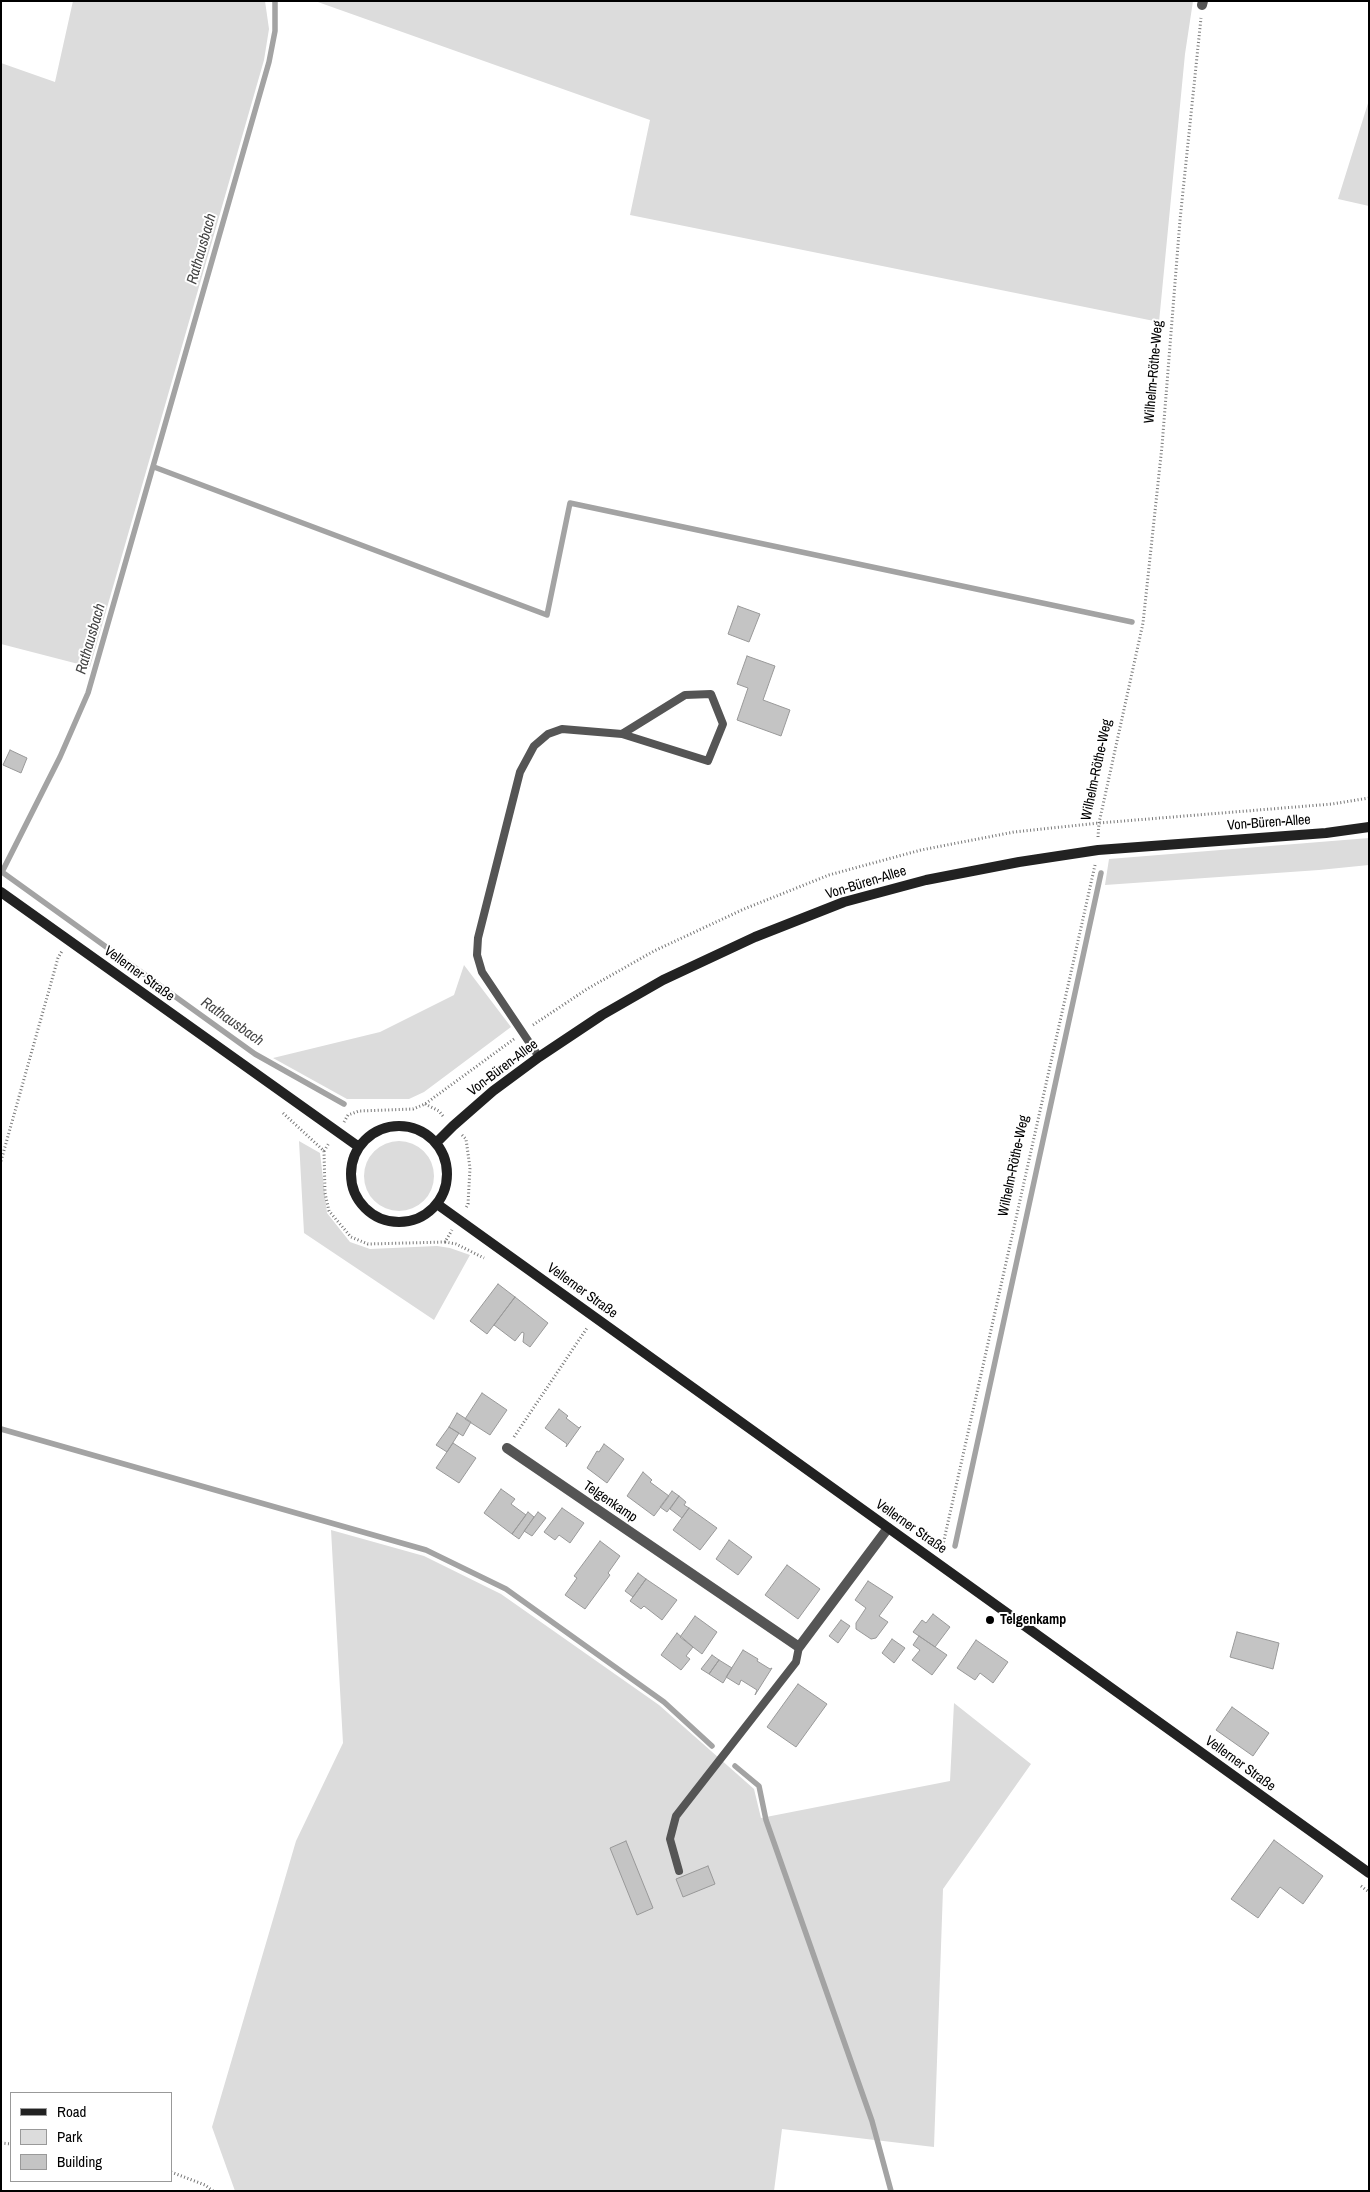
<!DOCTYPE html>
<meta charset="utf-8">
<style>
body{margin:0}
#map{position:relative;width:1370px;height:2192px;overflow:hidden;background:#fff;font-family:"Archivo Narrow",sans-serif}
canvas{display:block}
.frame{position:absolute;inset:0;border:2px solid #000;pointer-events:none}
.legend{position:absolute;left:10px;top:2092px;width:162px;height:90px;box-sizing:border-box;background:#fff;border:1px solid #999;margin:0;padding:6px 9px;list-style:none;font-size:15px;color:#000}
.legend li{display:flex;align-items:center;gap:10px;height:25px}
.legend b{width:25px;border:1px solid #999}
</style>
<div id="map">
<canvas width="1370" height="2192"></canvas>
<div class="frame"></div>
<ul class="legend">
<li><b style="height:6px;background:#222"></b>Road</li>
<li><b style="height:14px;background:#dcdcdc"></b>Park</li>
<li><b style="height:14px;background:#c4c4c4"></b>Building</li>
</ul>
</div>
<script>
const context = document.querySelector('canvas').getContext('2d');
context.lineJoin = 'round';
function fillPath(path, color) { context.fillStyle = color; context.fill(path, 'evenodd'); }
const toPath = rows => new Path2D(rows.map(r => 'M' + r).join(''));
function stroke(path, color, width, dash) { context.strokeStyle = color; context.lineWidth = width; context.lineCap = dash ? 'butt' : 'round'; context.setLineDash(dash || []); context.stroke(path); }
function drawText(font, color, halo, rows, align = 'center') {
  context.font = font + ' "Archivo Narrow",sans-serif'; context.lineWidth = 4; context.setLineDash([]); context.textBaseline = 'middle'; context.strokeStyle = halo; context.fillStyle = color; for (const [text, x, y, turn = 0] of rows) {
    context.save(); context.translate(x, y); context.rotate((+turn || 0) * Math.PI / 180); context.textAlign = isNaN(turn) ? turn : align; if (halo) context.strokeText(text, 0, 0); context.fillText(text, 0, 0); context.restore();
  }
}
fillPath(toPath([
 [73,1,265,1,269,29,264,60,90,667,1,644,1,63,55,82],
 [315,1,1193,1,1185,54,1159,322,630,215,650,120],
 [1369,100,1369,206,1338,199],
 [1369,838,1369,865,1319,870,1105,885,1109,859],
 [464,965,511,1027,424,1092,409,1099,347,1099,273,1058,380,1032,454,995],
 '364 1176a35 35 0 1 1 70 0a35 35 0 1 1-70 0Z',
 [299,1141,320,1153,327,1213,350,1242,370,1249,437,1246,450,1248,470,1255,434,1320,304,1233],
 [331,1530,424,1556,501,1594,659,1705,754,1789,761,1818,950,1781,954,1703,1031,1764,943,1889,934,2147,782,2129,774,2191,235,2191,212,2127,296,1841,343,1743]
]), '#dcdcdc');
stroke(toPath([
 [275,1,275,31,269,62,88,693,60,757,2,872,255,1054,344,1104],
 [154,467,547,615,570,503,1132,622],
 [1,1429,426,1550,506,1589,664,1702,712,1746],
 [955,1546,1101,873],
 [735,1766,759,1786,766,1820,872,2121,891,2191]
]), '#a3a3a3', 5.5);
const building = toPath([
 [738,606,760,614,749,642,728,634,738,606],
 [747,656,775,666,763,700,790,710,781,736,737,720,748,688,737,684,747,656],
 [10,750,27,758,21,773,3,765,10,750],
 [498,1284,515,1297,487,1334,470,1321,498,1284],
 [515,1297,548,1323,530,1347,523,1342,524,1333,522,1332,515,1341,494,1325,515,1297],
 [482,1393,507,1410,490,1435,465,1419,482,1393],
 [559,1409,568,1416,566,1418,579,1428,581,1426,566,1447,567,1444,545,1428,559,1409],
 [457,1413,471,1422,463,1436,449,1427,457,1413],
 [449,1427,459,1433,447,1452,436,1445,449,1427],
 [453,1443,476,1458,459,1483,436,1468,453,1443],
 [604,1444,624,1459,607,1483,587,1468,597,1451,599,1452,604,1444],
 [643,1472,652,1480,650,1482,669,1496,654,1516,627,1496,643,1472],
 [501,1489,515,1499,511,1504,526,1515,512,1534,484,1513,501,1489],
 [672,1491,679,1496,667,1512,660,1507,672,1491],
 [679,1496,686,1502,684,1505,689,1508,682,1518,670,1509,679,1496],
 [562,1508,584,1523,570,1543,559,1535,555,1540,544,1532,562,1508],
 [689,1508,717,1528,700,1550,673,1530,689,1508],
 [528,1512,534,1517,519,1539,512,1534,528,1512],
 [538,1512,546,1518,532,1536,524,1531,538,1512],
 [729,1540,752,1557,738,1575,716,1559,729,1540],
 [600,1541,620,1556,608,1573,610,1575,585,1609,565,1595,577,1578,574,1576,600,1541],
 [787,1565,820,1589,798,1619,765,1595,787,1565],
 [638,1573,646,1579,633,1597,625,1591,638,1573],
 [646,1579,677,1600,662,1620,644,1606,641,1609,630,1601,646,1579],
 [868,1581,893,1597,879,1616,888,1622,876,1638,871,1639,856,1629,856,1623,866,1608,855,1600,868,1581],
 [933,1614,950,1627,935,1647,913,1632,922,1620,926,1623,933,1614],
 [695,1616,717,1632,702,1654,680,1637,695,1616],
 [841,1620,850,1626,838,1643,829,1636,841,1620],
 [1237,1632,1279,1643,1273,1669,1230,1657,1237,1632],
 [677,1633,693,1647,686,1656,690,1659,681,1670,661,1655,677,1633],
 [919,1636,947,1655,932,1675,912,1660,920,1650,913,1645,919,1636],
 [892,1639,905,1648,894,1663,882,1653,892,1639],
 [976,1640,1008,1662,993,1683,980,1673,975,1680,957,1668,976,1640],
 [743,1650,758,1659,757,1661,770,1669,772,1668,755,1695,757,1690,741,1680,739,1685,726,1677,743,1650],
 [712,1655,719,1660,709,1674,701,1669,712,1655],
 [719,1660,732,1668,723,1683,709,1674,719,1660],
 [798,1684,827,1704,796,1747,767,1727,798,1684],
 [1232,1707,1269,1733,1253,1756,1216,1730,1232,1707],
 [1274,1840,1323,1876,1303,1904,1280,1887,1258,1918,1231,1899,1274,1840],
 [626,1841,653,1908,637,1915,610,1848,626,1841],
 [708,1866,715,1884,683,1897,676,1879,708,1866]
]);
fillPath(building, '#c4c4c4');
stroke(building, '#999', 1);
stroke(toPath([
 [1098,837,1099,823,1143,623,1162,446,1180,220,1201,18],
 [533,1025,587,989,654,951,744,909,829,875,921,850,1014,832,1099,823,1332,804,1369,798],
 [425,1104,439,1111,443,1116],
 [283,1113,324,1151,325,1193,329,1211,351,1237,368,1244,445,1242,452,1230],
 [344,1122,348,1115,359,1111,413,1109,425,1104,514,1039],
 [462,1135,466,1139,470,1168,468,1204,466,1208],
 [324,1151,329,1143],
 [1,1161,58,958,62,951],
 [445,1242,456,1244,484,1258],
 [514,1437,587,1328],
 [942,1549,1095,865],
 [1361,1886,1369,1892],
 [1,2143,11,2144],
 [171,2172,205,2185,213,2191]
]), '#777', 3, [1, 2.5]);
stroke(toPath([
 [539,1057,482,972,477,955,478,938,520,772,534,746,548,734,562,729,622,734,685,695,711,694,723,724,708,761,622,734],
 [679,1871,670,1839,676,1816,796,1662,799,1647]
]), '#555', 8);
stroke(toPath([
 [1202,5,1203,1],
 [507,1448,799,1647,888,1528]
]), '#555', 10);
stroke(toPath([
 [1,892,359,1147],
 '351 1174a48 48 0 1 1 96 0a48 48 0 1 1-96 0Z',
 [436,1143,453,1126,493,1091,539,1057,602,1015,663,980,755,937,844,902,926,880,1019,862,1098,850,1326,833,1369,827],
 [437,1204,1369,1873]
]), '#222', 10);
for (const [x, y, r, color] of [
 [990,1620,5,"#000"]
]) { const dot = new Path2D(); dot.arc(x, y, r, 0, 2 * Math.PI); context.fillStyle = color; context.fill(dot); stroke(dot, '#fff', 2); }
drawText('14px', '#000', '#fff', [
 ["Wilhelm-Röthe-Weg",1154,372,-85],
 ["Wilhelm-Röthe-Weg",1097,770,-78],
 ["Von-Büren-Allee",1269,823,-4],
 ["Von-Büren-Allee",866,883,-17],
 ["Vellerner Straße",139,974,36],
 ["Von-Büren-Allee",503,1068,-37],
 ["Wilhelm-Röthe-Weg",1014,1166,-78],
 ["Vellerner Straße",582,1291,36],
 ["Telgenkamp",610,1502,34],
 ["Vellerner Straße",911,1527,35],
 ["Vellerner Straße",1240,1764,36]
]);
drawText('bold 14px', '#000', '#fff', [
 ["Telgenkamp",1000,1620]
], 'left');
drawText('italic 15px', '#444', '#fff', [
 ["Rathausbach",202,249,-74],
 ["Rathausbach",91,639,-74],
 ["Rathausbach",232,1022,35]
]);
</script>
